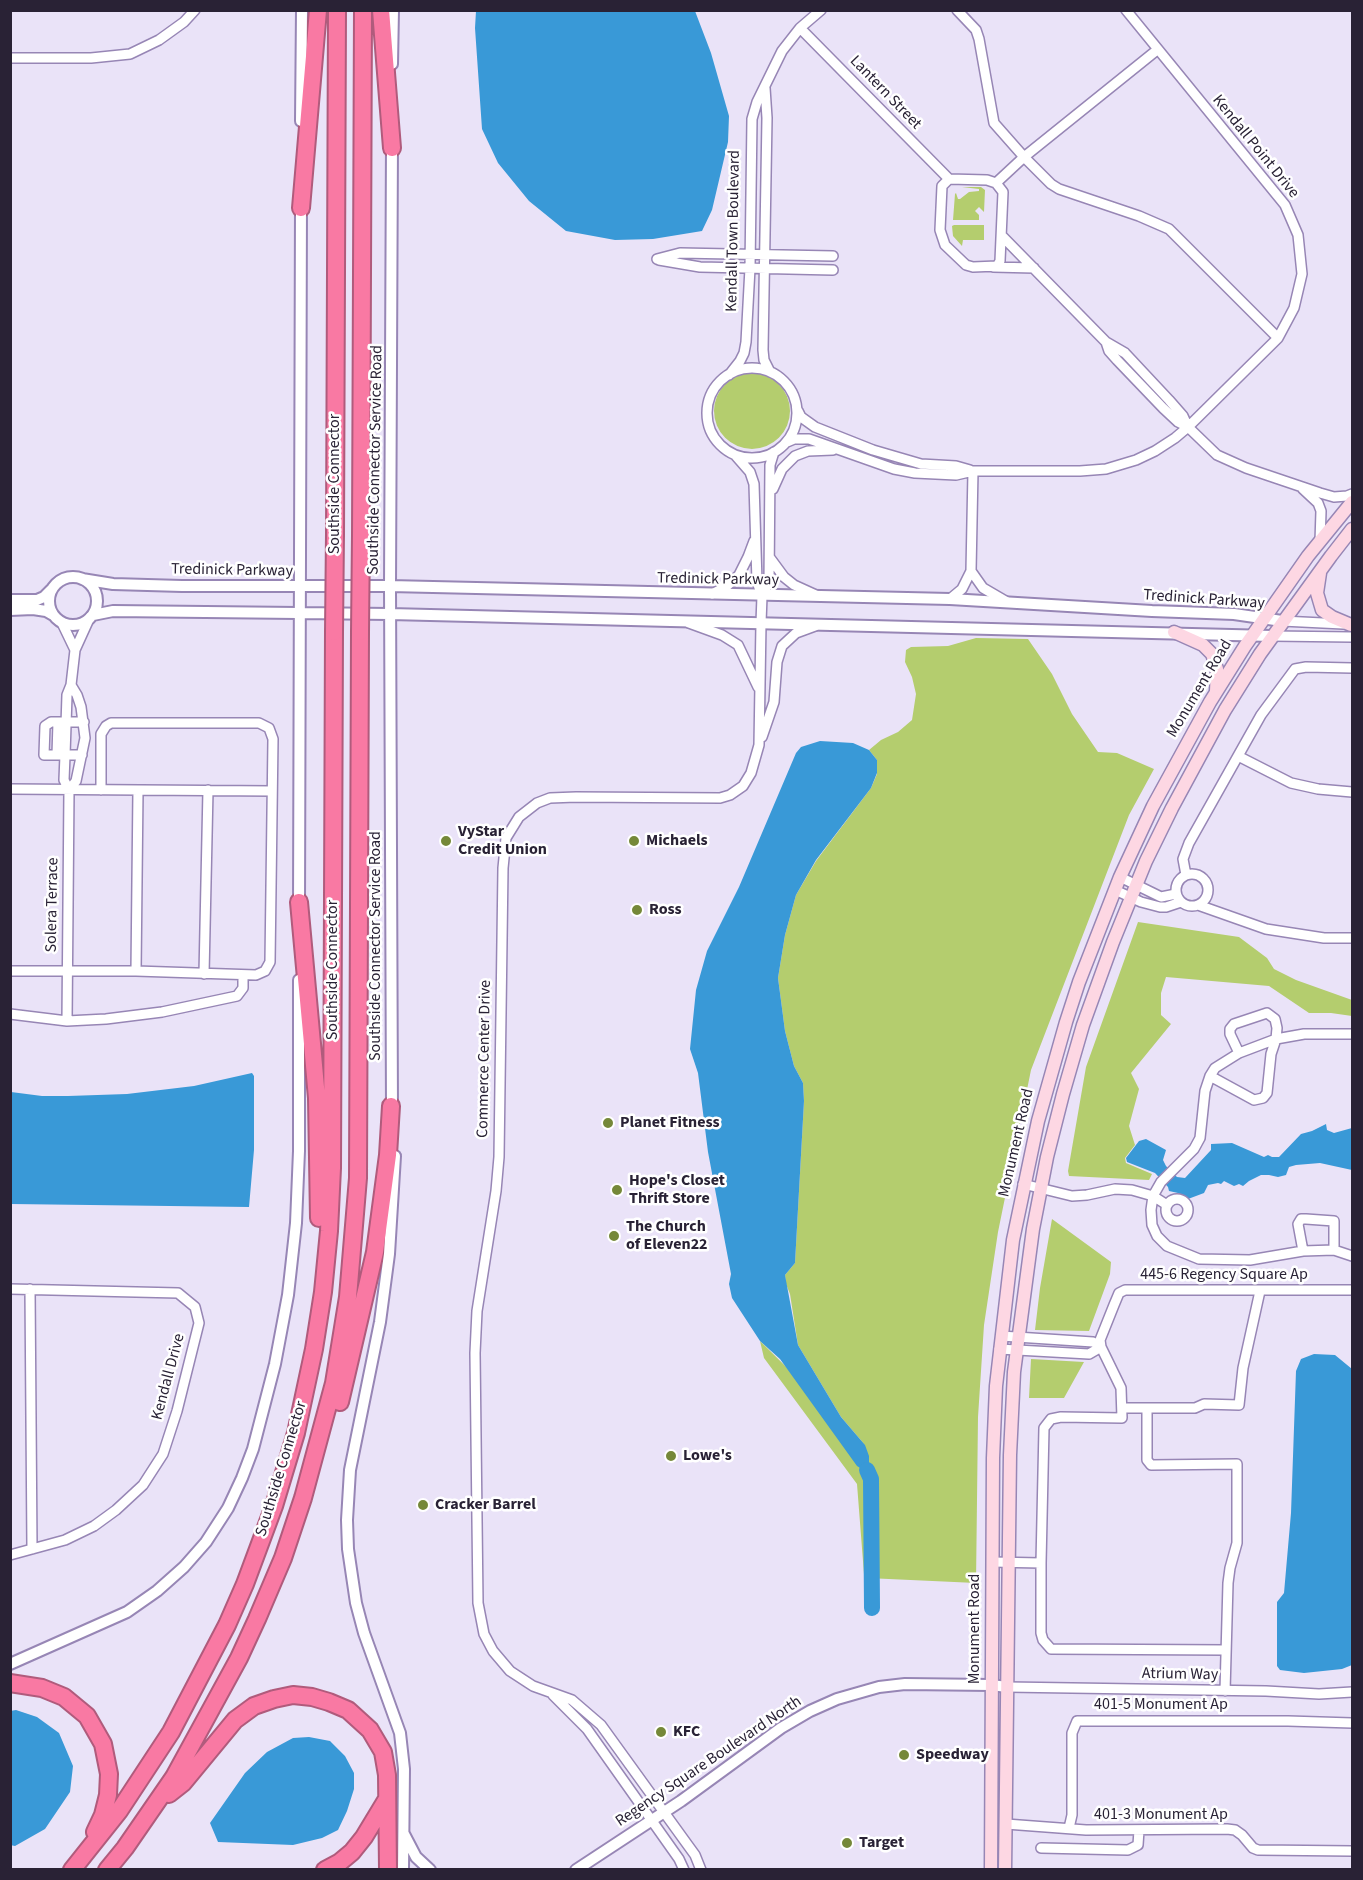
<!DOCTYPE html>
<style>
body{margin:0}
#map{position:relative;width:1363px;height:1880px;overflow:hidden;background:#eae3f8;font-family:"Source Sans 3",sans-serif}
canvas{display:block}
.frame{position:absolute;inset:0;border:12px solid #292235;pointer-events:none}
</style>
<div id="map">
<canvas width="1363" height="1880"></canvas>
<div class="frame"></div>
</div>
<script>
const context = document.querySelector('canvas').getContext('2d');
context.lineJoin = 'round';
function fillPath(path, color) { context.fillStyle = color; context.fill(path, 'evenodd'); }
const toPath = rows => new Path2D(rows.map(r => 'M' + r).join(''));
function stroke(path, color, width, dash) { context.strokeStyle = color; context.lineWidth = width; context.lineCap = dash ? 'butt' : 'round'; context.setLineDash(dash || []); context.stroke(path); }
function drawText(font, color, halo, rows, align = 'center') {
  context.font = font + ' "Source Sans 3",sans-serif'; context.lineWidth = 5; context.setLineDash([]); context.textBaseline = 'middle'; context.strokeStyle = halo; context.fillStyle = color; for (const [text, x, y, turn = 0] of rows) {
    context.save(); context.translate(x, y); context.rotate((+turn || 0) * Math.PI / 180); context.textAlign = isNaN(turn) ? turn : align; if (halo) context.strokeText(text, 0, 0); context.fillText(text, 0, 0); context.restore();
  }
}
fillPath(toPath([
 [962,187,981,187,985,190,984,212,979,207,975,211,979,215,979,220,953,220,955,194,956,193,958,199,960,199,969,192,979,191,979,189],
 [954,225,984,225,984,240,963,240,962,246,953,236,952,226],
 '714 411a38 38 0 1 1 76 0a38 38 0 1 1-76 0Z',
 [976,638,1028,639,1052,674,1072,714,1098,752,1117,753,1154,769,1129,815,1031,1070,998,1232,984,1325,978,1417,976,1583,867,1578,864,1574,857,1484,764,1358,760,1341,865,1445,841,1417,798,1345,790,1294,786,1284,785,1275,795,1263,804,1101,803,1083,794,1066,785,1031,778,978,785,935,796,895,816,861,871,788,877,774,877,760,869,750,881,740,898,732,912,720,916,694,912,677,905,662,906,650,911,647,948,646],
 [1138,922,1239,937,1267,958,1274,969,1296,980,1352,1000,1352,1016,1331,1013,1309,1013,1269,986,1166,977,1161,993,1161,1015,1171,1024,1131,1073,1139,1089,1129,1126,1135,1145,1125,1158,1126,1163,1152,1174,1149,1180,1069,1176,1068,1171,1086,1067],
 [1052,1219,1111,1262,1110,1274,1089,1331,1035,1330,1040,1288],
 [1031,1359,1084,1362,1064,1398,1029,1398]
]), '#b4cd6e');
fillPath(toPath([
 [476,11,695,11,711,53,729,116,728,142,712,210,702,231,653,239,615,240,566,231,529,201,498,163,482,129,475,28],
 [820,741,853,743,869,750,877,760,877,773,871,788,816,860,796,895,785,935,778,978,785,1031,794,1066,803,1083,804,1101,795,1263,785,1275,798,1345,841,1417,865,1445,869,1456,869,1469,865,1471,857,1466,780,1359,760,1341,732,1298,729,1284,731,1274,708,1152,698,1073,690,1049,696,990,707,951,739,887,796,753,801,747],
 [252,1073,254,1076,254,1150,249,1207,11,1204,11,1092,42,1096,68,1096,127,1094,194,1086],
 [1326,1124,1327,1130,1334,1133,1352,1128,1352,1170,1320,1163,1296,1165,1289,1167,1286,1175,1278,1177,1269,1175,1261,1175,1249,1181,1243,1186,1239,1184,1234,1186,1224,1181,1221,1184,1218,1183,1208,1185,1204,1193,1188,1199,1178,1193,1169,1191,1168,1187,1155,1173,1127,1162,1126,1158,1139,1141,1146,1139,1166,1150,1163,1160,1166,1166,1177,1177,1185,1178,1211,1150,1211,1144,1232,1143,1264,1157,1268,1155,1272,1157,1279,1157,1301,1134,1312,1131],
 [1314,1354,1335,1355,1352,1369,1352,1665,1342,1669,1304,1673,1280,1670,1277,1666,1277,1602,1284,1593,1291,1513,1296,1371,1301,1359],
 [16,1710,37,1717,59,1733,73,1766,70,1792,45,1829,15,1846,10,1845,10,1711],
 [309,1737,330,1741,345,1756,354,1773,354,1789,347,1811,338,1830,322,1838,293,1845,218,1842,210,1823,245,1773,267,1752,293,1738]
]), '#3999d7');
stroke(toPath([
 [867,1470,871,1479,872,1608]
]), '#3999d7', 16);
const minor = toPath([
 [957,10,976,30,979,39,994,123,1024,157,1051,184,1059,189,1139,216,1169,229,1278,338],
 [800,28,949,179],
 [10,58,91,58,130,54,159,40,184,22,195,10],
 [765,88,767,118,763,350,764,360,770,372],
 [949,179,987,180,996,183,1003,192,1000,261,997,266,973,267,966,265,945,245,940,230,942,186,949,179],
 [996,183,1024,157,1157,50],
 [1002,236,1106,342,1125,353,1169,400,1183,416,1188,427],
 [657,259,680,253,833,256],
 [659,260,700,267,833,270],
 [993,267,1034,268],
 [1106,342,1109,351,1117,360,1163,408,1178,422,1188,427,1217,455,1246,468,1320,493,1334,497,1347,496,1352,494],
 '707 413a45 45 0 1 1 90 0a45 45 0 1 1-90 0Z',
 [729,375,740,361,744,353,746,342,750,268,752,119,757,102,782,51,800,28,821,10],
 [798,411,801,417,815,427,873,450,921,464,956,466,970,470],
 [787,442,794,439,809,439,894,469,915,473,956,475,973,471,1080,471,1106,469,1136,460,1155,451,1175,438,1188,427,1278,338,1294,308,1302,274,1298,235,1285,205,1126,10],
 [736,456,750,472,754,484,757,582,762,596],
 [773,489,782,469,795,456,808,451,833,450],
 [1303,489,1318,503,1321,511,1320,542],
 [770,558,784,577,794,585,816,595],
 [971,571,983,588,1007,602],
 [712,594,727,586,739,575,748,557,754,541],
 [950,599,962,589,971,571,973,471],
 [1282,621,1343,624],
 [62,623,75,650],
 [689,623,722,635,738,645,758,687],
 [1272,636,1352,637],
 [71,685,77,695,81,707,85,738,76,781,69,790,64,780,65,755,67,695,71,685],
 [71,685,75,650,90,617],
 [762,737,774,702,777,662,782,646,796,633,815,626],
 [57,755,58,722],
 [82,755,44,755,45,726,51,722,84,722],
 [1238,756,1291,783,1318,789,1352,792],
 [10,789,272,791],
 '1176 890a16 16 0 1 1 32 0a16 16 0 1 1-32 0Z',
 [1186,875,1183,859,1189,843,1261,715,1295,669,1306,667,1352,668],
 [1120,877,1161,897,1176,894],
 [1115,890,1141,902,1160,907,1166,907,1181,902],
 [1198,905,1266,929,1324,938,1352,938],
 [10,971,136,971,256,975,265,971,270,962,273,739,269,728,259,723,111,723,106,726,101,734,101,790],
 [136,971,138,790],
 [204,974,208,790],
 [10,1014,67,1021,106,1019,162,1012,237,996,243,988,243,975],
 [67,1021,69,790],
 [1352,1034,1304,1034,1276,1039,1239,1053,1215,1068,1210,1076,1205,1091,1200,1138,1194,1149,1161,1182,1153,1196,1151,1210,1152,1225,1157,1236,1167,1246,1199,1259,1250,1260,1303,1251,1334,1250,1352,1256],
 [1210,1076,1254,1100,1263,1098,1267,1093,1271,1054,1276,1039,1277,1028,1275,1019,1267,1013,1234,1024,1230,1029,1230,1034,1239,1053],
 [1023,1184,1072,1196,1087,1195,1115,1189,1132,1190,1153,1196,1167,1205],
 '1166 1210a11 11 0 1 1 22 0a11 11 0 1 1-22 0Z',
 [1303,1251,1298,1224,1301,1219,1306,1219,1334,1221,1334,1250],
 [10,1289,178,1293,195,1307,199,1323,177,1411,163,1454,143,1485,116,1510,94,1526,65,1540,10,1555],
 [30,1289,32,1549],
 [1001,1336,1093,1342,1101,1347,1121,1388,1122,1418,1061,1417,1051,1419,1044,1428,1041,1563,1041,1633,1043,1640,1051,1649,1226,1650],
 [1101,1347,1100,1340,1114,1305,1119,1293,1125,1290,1352,1290],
 [999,1349,1089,1354,1101,1347],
 [1122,1408,1195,1408,1204,1404,1239,1405,1243,1368,1260,1291],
 [1147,1408,1147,1460,1151,1465,1237,1464,1237,1543,1230,1568,1228,1583,1225,1691],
 [992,1562,1041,1563],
 [1007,1687,1266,1691,1319,1694,1352,1692],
 [553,1695,587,1729,679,1859,684,1870],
 [1006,1824,1086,1830,1227,1829,1235,1830,1242,1835,1253,1848,1258,1850,1352,1851],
 [1069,1828,1072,1815,1072,1733,1077,1721,1288,1721,1352,1723],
 [1041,1848,1128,1850,1138,1845,1139,1830],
 [701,1870,695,1855,687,1844,601,1725,572,1700,533,1686,510,1671,493,1651,484,1634,478,1603,475,1353,477,1311,496,1191,499,1157,503,868,506,838,519,817,537,803,550,798,576,797,720,798,730,795,743,786,751,773,759,745,761,623,762,596,769,582,770,465,774,452]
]);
const tertiary = toPath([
 [392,64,393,10],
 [301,121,302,10],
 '49 601a24 24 0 1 1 48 0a24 24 0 1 1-48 0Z',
 [82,579,113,584,182,586,390,586,950,599,1152,611,1234,614,1282,621],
 [10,600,37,600,44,597,51,590],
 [10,610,33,609,46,611,53,615],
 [93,615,113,611,390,614,1272,636],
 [299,907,301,203],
 [392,1110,390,586,392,142],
 [395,1156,389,1254,380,1322,350,1470,347,1520,348,1549,356,1603,364,1633,400,1733,404,1769,403,1870],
 [10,1664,127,1612,157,1591,184,1567,206,1542,228,1508,242,1478,253,1449,275,1364,288,1295,296,1223,299,1151,299,980],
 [404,1834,416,1857,430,1870],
 [576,1870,681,1801,781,1728,810,1711,837,1699,879,1687,905,1684,991,1685,1007,1687]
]);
const secondary = toPath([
 [1320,573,1317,593,1322,610,1332,617,1351,625],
 [1174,632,1203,645,1212,654,1217,669,1216,691],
 [991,1870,993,1458,996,1386,1013,1240,1038,1121,1066,1022,1079,982,1120,877,1153,806,1210,702,1245,646,1308,556,1352,502],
 [1005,1870,1010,1455,1014,1372,1033,1229,1047,1157,1063,1094,1083,1025,1113,942,1146,861,1172,808,1225,710,1260,654,1331,556,1352,529]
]);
const motorway = toPath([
 [381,10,392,148],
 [301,208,318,10],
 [335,534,337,10],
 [361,535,363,10],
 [299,902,317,1098,319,1218],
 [340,1402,375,1252,388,1155,391,1106],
 [10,1683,42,1688,64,1697,87,1716,103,1744,109,1774,108,1795,103,1815,95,1832],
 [169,1794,183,1783,235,1720,254,1706,274,1699,293,1695,312,1697,329,1702,348,1710,370,1730,383,1752,387,1775,388,1870],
 [72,1870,119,1811,171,1732,227,1625,245,1584,274,1506,296,1433,314,1349,323,1292,329,1231,332,1168,334,632],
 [107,1870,125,1848,174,1777,239,1658,257,1619,283,1558,303,1498,334,1383,348,1297,358,1178,360,632],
 [325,1870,340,1862,352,1852,364,1837,387,1799]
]);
stroke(minor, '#9786b5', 12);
stroke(tertiary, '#9786b5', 14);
stroke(secondary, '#9786b5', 15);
stroke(motorway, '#b05b7c', 20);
stroke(minor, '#fff', 9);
stroke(tertiary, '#fff', 10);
stroke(secondary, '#fdd7e3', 12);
stroke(motorway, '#f979a3', 16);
const motorwayBridge = toPath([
 [334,632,335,534],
 [360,632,361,535]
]);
stroke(motorwayBridge, '#b05b7c', 20, []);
stroke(motorwayBridge, '#f979a3', 16);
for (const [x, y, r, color] of [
 [446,841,6,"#758839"],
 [634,841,6,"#758839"],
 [637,910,6,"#758839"],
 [608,1123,6,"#758839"],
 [617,1190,6,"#758839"],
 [614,1236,6,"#758839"],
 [671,1456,6,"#758839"],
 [423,1505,6,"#758839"],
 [661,1732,6,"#758839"],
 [904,1755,6,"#758839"],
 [847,1843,6,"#758839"]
]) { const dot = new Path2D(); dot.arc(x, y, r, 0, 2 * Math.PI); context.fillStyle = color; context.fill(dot); stroke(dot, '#fff', 2); }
drawText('16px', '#292235', '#fff', [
 ["Lantern Street",885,93,46],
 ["Kendall Point Drive",1255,147,51],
 ["Kendall Town Boulevard",734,231,-89],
 ["Southside Connector Service Road",376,460,-89],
 ["Southside Connector",335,484,-90],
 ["Tredinick Parkway",232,571,1],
 ["Tredinick Parkway",718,580,1],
 ["Tredinick Parkway",1204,600,4],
 ["Monument Road",1200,689,-59],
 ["Solera Terrace",53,905,-89],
 ["Southside Connector Service Road",376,946,-90],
 ["Southside Connector",333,970,-90],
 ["Commerce Center Drive",485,1059,-89],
 ["Monument Road",1017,1143,-77],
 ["445-6 Regency Square Ap",1224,1275],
 ["Kendall Drive",169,1377,-75],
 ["Southside Connector",282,1469,-73],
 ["Monument Road",975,1629,-90],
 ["Atrium Way",1180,1675,1],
 ["401-5 Monument Ap",1161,1705],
 ["Regency Square Boulevard North",709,1762,-34],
 ["401-3 Monument Ap",1161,1815]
]);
drawText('bold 16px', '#292235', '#fff', [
 ["VyStar",458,832],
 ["Credit Union",458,850],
 ["Michaels",646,841],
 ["Ross",649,910],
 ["Planet Fitness",620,1123],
 ["Hope's Closet",629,1181],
 ["Thrift Store",629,1199],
 ["The Church",626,1227],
 ["of Eleven22",626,1245],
 ["Lowe's",683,1456],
 ["Cracker Barrel",435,1505],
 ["KFC",673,1732],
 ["Speedway",916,1755],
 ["Target",859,1843]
], 'left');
</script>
